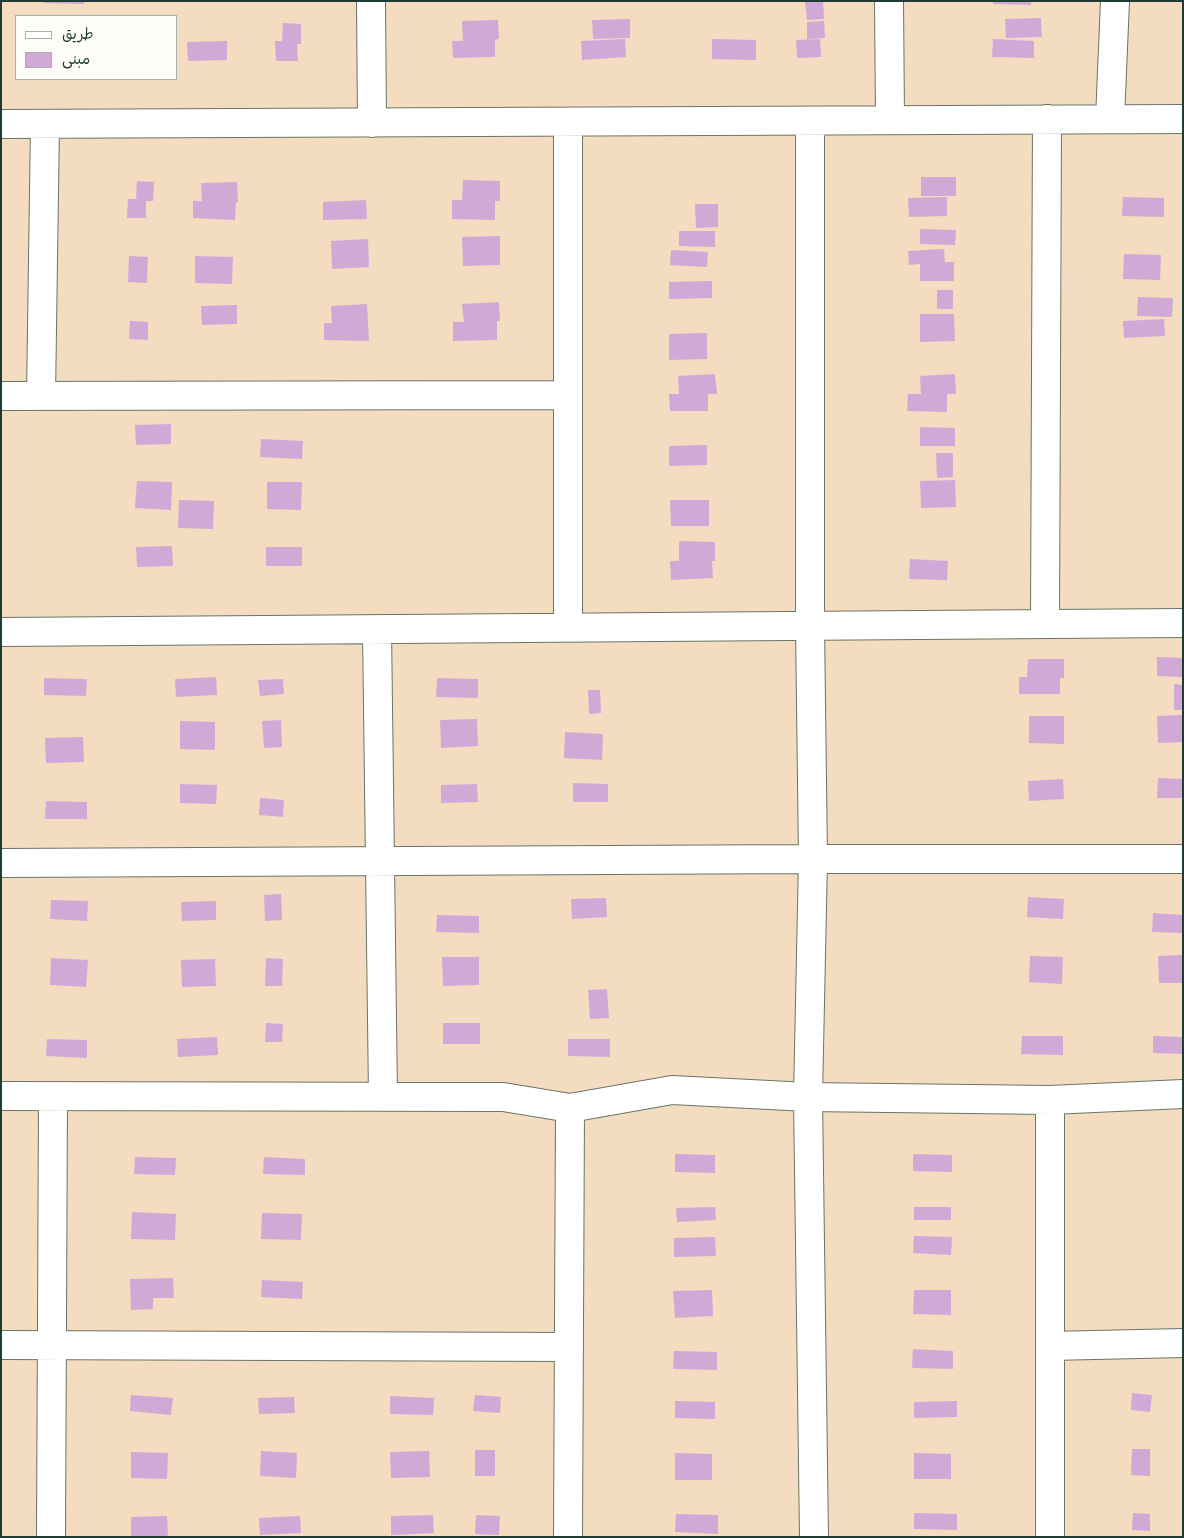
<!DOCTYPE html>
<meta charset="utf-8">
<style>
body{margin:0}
#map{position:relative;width:1184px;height:1538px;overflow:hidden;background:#f4dcc1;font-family:Caveat,"Playpen Sans Arabic",sans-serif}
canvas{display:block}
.frame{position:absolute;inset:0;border:2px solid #1f3d34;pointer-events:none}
.legend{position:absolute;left:15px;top:15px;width:162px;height:65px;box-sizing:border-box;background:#fdfcf7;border:1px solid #a4b0a9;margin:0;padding:6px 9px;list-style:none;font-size:15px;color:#1f3d34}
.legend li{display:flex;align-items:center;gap:10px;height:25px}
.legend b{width:25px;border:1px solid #a4b0a9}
</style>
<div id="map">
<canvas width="1184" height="1538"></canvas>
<div class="frame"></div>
<ul class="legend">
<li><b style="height:6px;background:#fff"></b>طريق</li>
<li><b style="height:14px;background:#d2a8d6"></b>مبنى</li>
</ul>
</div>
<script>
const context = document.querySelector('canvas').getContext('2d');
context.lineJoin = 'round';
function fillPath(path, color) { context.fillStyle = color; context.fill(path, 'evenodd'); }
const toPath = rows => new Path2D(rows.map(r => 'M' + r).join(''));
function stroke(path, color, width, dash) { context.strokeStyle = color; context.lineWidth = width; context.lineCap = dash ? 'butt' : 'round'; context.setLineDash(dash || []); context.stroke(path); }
fillPath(toPath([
 [43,1,84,1,84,4,43,3],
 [805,1,823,1,824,19,807,20],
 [993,1,1031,1,1031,5,993,4],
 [1041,18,1042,37,1006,38,1005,19],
 [630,19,630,38,593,39,592,20],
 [498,20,499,39,495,40,495,57,453,58,452,41,463,41,462,21],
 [824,21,825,38,807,39,807,22],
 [283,23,301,24,301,44,297,44,298,61,276,61,275,41,282,41],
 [625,39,626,57,582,60,581,41],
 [712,39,756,40,756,60,712,59],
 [820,39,821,57,797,58,796,40],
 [993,39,1034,41,1034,58,992,57],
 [227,41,227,60,188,61,187,42],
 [921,177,956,177,956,196,921,196],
 [463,180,500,181,500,201,495,201,495,220,452,219,452,200,462,200],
 [137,181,154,182,153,201,146,201,146,218,127,218,128,199,136,199],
 [237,182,238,202,236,202,235,220,193,218,193,201,202,201,201,183],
 [947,197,947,216,909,217,908,198],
 [1123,197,1164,198,1164,217,1122,216],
 [366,200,367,219,323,220,323,202],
 [695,204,718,204,718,227,696,228],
 [920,229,956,230,955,245,920,244],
 [679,231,715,231,715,247,679,246],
 [500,236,500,265,463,266,462,237],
 [368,239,369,267,332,269,331,241],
 [944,249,945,262,954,262,954,281,920,281,920,264,909,265,908,251],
 [671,250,708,252,707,267,670,265],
 [1124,254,1161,255,1160,280,1123,279],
 [129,256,148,257,147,283,128,282],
 [195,256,233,257,232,284,195,283],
 [712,281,712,298,669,299,669,282],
 [937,290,953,290,953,309,937,309],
 [1138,297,1173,298,1172,317,1137,316],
 [499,302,500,321,497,321,497,340,453,341,453,322,464,322,462,304],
 [367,304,369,341,324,340,324,323,332,323,331,306],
 [237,305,237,324,202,325,201,306],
 [920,314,954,314,955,341,920,342],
 [1164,319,1165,336,1124,338,1123,321],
 [130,321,148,322,148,340,129,339],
 [707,333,707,359,669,360,669,334],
 [715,374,717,394,708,394,708,411,670,411,669,394,679,394,678,376],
 [955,374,956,394,947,394,947,412,907,411,908,394,921,394,920,376],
 [171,424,171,444,136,445,135,425],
 [920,427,955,428,955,446,920,446],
 [261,439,303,441,302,459,260,457],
 [707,445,707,465,669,466,669,446],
 [936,453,953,453,953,477,937,478],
 [955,480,956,507,921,508,920,481],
 [137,481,172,482,171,510,135,508],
 [267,482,302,482,301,510,267,509],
 [179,500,214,501,213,529,178,528],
 [670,500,709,500,709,526,671,526],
 [679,541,715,542,715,561,712,561,713,578,671,580,670,561,679,561],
 [172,546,173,566,137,567,136,547],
 [266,547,302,547,302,566,266,566],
 [910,559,948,561,947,580,909,579],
 [1157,657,1183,658,1183,677,1157,676],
 [1028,659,1064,659,1064,678,1060,678,1060,694,1019,694,1019,677,1027,677],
 [216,677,217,695,176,697,175,679],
 [44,678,87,679,86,696,44,695],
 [437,678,478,679,478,698,436,697],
 [283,679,284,694,260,696,258,680],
 [1174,684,1183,685,1183,710,1174,710],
 [588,690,600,690,601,713,589,714],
 [1183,715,1183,742,1158,743,1157,716],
 [1029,716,1064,716,1064,744,1029,743],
 [477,719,478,746,441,748,440,720],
 [281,720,282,747,264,748,262,721],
 [180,721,215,722,215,750,180,749],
 [565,732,603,734,602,760,564,758],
 [83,737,84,762,46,763,45,738],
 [1158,778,1183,779,1183,798,1157,798],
 [1063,779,1064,799,1029,801,1028,781],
 [573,783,608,784,608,802,573,802],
 [180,784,217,785,216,804,180,803],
 [477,784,478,802,441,803,441,785],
 [260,798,284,800,283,817,259,815],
 [46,801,87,802,87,819,45,819],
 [281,894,282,920,265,921,264,895],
 [1028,897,1064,899,1063,919,1027,917],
 [606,898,607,917,572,919,571,899],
 [51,900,88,901,87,921,50,919],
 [216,901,216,920,182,921,181,902],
 [1153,913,1183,915,1183,933,1152,932],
 [437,915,479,916,479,933,436,932],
 [1183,955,1183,983,1159,983,1158,956],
 [1030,956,1063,957,1062,984,1029,982],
 [442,957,479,957,479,985,443,986],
 [51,958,88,960,86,987,50,985],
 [266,958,283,959,282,986,265,986],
 [215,959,216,986,182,987,181,960],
 [607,989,609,1018,590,1019,588,990],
 [266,1023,283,1024,282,1042,265,1042],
 [443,1023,480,1023,480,1044,443,1044],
 [1022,1036,1063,1036,1063,1055,1021,1054],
 [1153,1036,1183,1037,1183,1054,1153,1053],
 [217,1037,218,1055,178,1057,177,1039],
 [47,1039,87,1040,87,1058,46,1056],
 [568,1039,610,1039,610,1057,568,1056],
 [675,1154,715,1155,715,1173,675,1172],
 [913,1154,952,1155,952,1172,913,1171],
 [135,1157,176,1158,175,1175,134,1174],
 [264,1157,305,1159,305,1175,263,1174],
 [715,1207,716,1220,677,1222,676,1208],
 [914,1207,951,1207,951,1220,914,1220],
 [132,1212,176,1214,175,1240,131,1239],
 [262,1213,302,1214,301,1240,261,1239],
 [914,1236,952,1237,951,1255,913,1253],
 [715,1237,716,1256,674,1257,674,1238],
 [173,1278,174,1298,153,1298,153,1309,131,1310,130,1279],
 [262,1280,303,1282,302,1299,261,1297],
 [712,1290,713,1316,675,1318,673,1291],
 [914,1290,951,1290,951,1315,913,1314],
 [913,1349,953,1351,953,1369,912,1368],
 [674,1351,717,1352,717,1370,673,1369],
 [1132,1393,1152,1395,1150,1412,1131,1410],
 [131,1395,173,1398,171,1415,130,1411],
 [475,1395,501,1397,500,1413,473,1411],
 [390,1396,434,1398,433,1415,390,1414],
 [294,1397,295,1413,259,1414,258,1398],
 [675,1401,715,1402,715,1419,675,1418],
 [957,1401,957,1417,914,1418,914,1402],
 [1132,1449,1150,1449,1150,1476,1131,1475],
 [475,1450,495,1450,495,1476,475,1476],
 [261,1451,297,1453,296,1478,260,1476],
 [429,1451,430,1477,391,1478,390,1452],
 [131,1452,168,1453,167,1479,131,1478],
 [675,1453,712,1454,712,1480,675,1480],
 [914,1453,951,1454,951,1479,914,1479],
 [914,1513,957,1514,957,1530,914,1529],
 [1133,1513,1150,1514,1150,1531,1132,1530],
 [676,1514,718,1515,718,1534,675,1532],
 [433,1515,434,1533,391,1535,391,1516],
 [476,1515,500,1516,499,1535,475,1534],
 [167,1516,168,1536,131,1537,131,1517],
 [300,1516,301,1533,260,1535,259,1518]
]), '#d2a8d6');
const minor = toPath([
 [371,1,372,123],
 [889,1,890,120],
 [1110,119,1115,1],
 [810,121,810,625,813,859,808,1097,814,1537],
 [568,122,568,627],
 [1,124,1183,119],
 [1,396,568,395],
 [41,396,45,124],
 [1045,624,1047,119],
 [377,629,383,1097],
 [1,632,1183,623],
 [1,863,813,859,1183,859],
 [1,1096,503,1097,570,1108,672,1090,808,1097,1050,1100,1183,1094],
 [1050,1100,1050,1537],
 [1,1345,569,1347],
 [1050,1346,1183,1343],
 [51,1537,53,1097],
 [568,1537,570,1108]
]);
stroke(minor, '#6a7565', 30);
stroke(minor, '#fff', 28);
</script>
